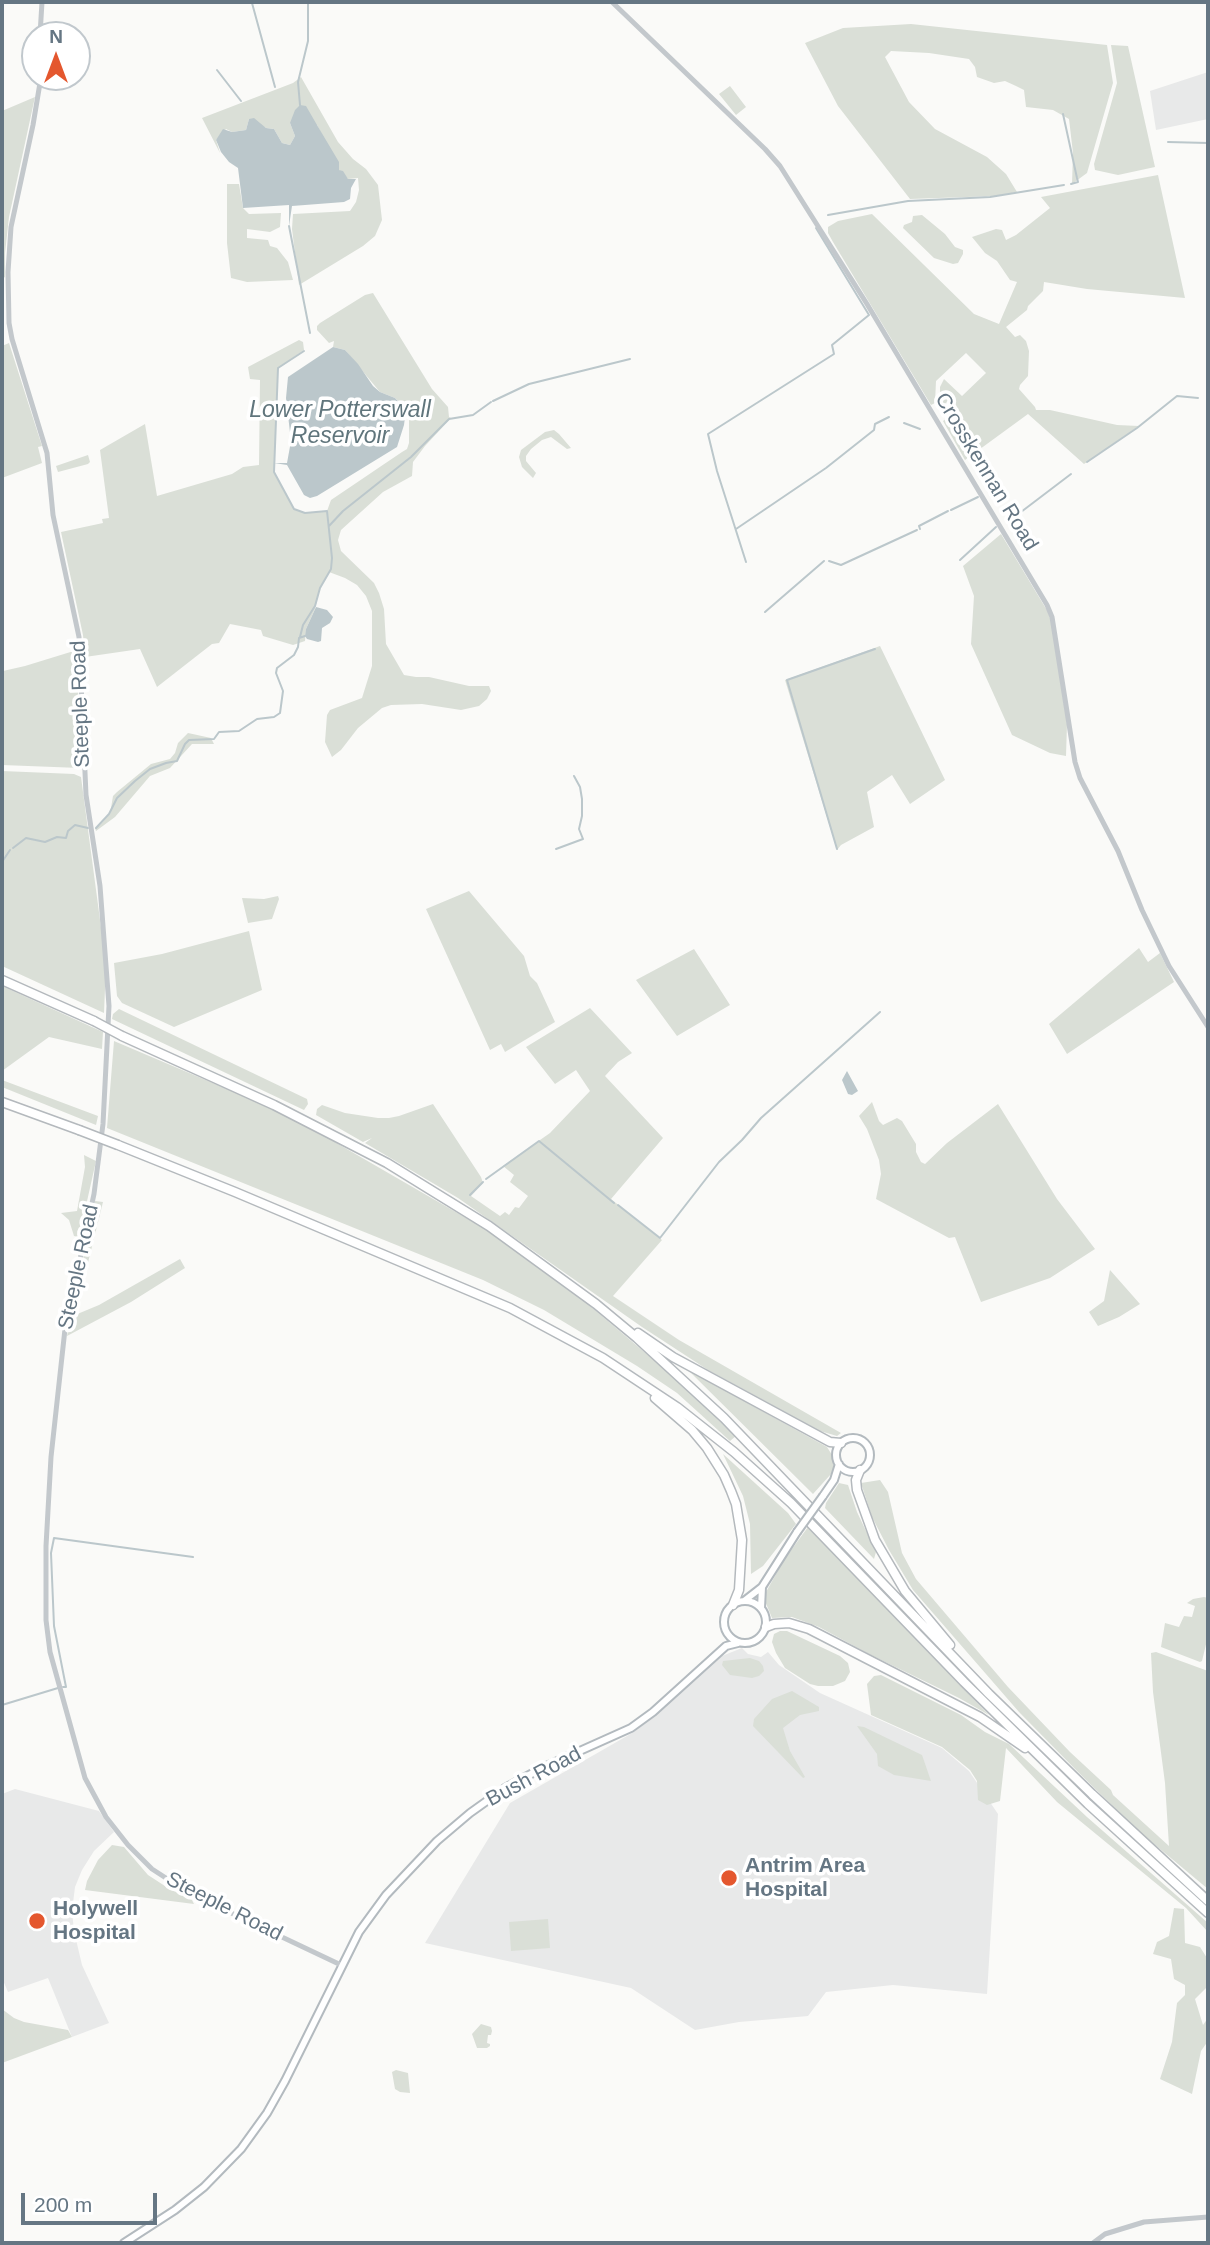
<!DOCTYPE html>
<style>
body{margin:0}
#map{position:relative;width:1210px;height:2245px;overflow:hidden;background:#fafaf8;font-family:Helvetica,sans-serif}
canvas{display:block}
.frame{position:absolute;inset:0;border:4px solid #657683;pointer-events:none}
.north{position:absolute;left:21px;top:21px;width:70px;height:70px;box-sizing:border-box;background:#fff;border:2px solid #c1c8cd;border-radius:50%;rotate:0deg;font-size:19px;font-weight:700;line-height:28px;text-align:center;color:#657683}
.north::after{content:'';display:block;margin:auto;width:24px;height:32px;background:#e4572e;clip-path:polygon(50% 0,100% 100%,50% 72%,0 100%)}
.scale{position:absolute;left:21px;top:2193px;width:136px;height:32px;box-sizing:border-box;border:4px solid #657683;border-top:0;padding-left:9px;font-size:21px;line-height:24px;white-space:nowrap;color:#657683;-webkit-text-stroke:5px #fff;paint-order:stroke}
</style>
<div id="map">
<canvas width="1210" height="2245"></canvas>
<div class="frame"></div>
<div class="north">N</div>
<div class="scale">200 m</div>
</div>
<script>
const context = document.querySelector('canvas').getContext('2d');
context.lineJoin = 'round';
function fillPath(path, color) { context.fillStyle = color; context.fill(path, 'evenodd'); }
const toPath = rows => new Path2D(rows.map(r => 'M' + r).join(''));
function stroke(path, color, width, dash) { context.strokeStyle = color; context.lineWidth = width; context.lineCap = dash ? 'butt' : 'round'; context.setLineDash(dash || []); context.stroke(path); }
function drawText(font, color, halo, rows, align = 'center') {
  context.font = font + ' Helvetica,sans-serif'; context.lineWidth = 7; context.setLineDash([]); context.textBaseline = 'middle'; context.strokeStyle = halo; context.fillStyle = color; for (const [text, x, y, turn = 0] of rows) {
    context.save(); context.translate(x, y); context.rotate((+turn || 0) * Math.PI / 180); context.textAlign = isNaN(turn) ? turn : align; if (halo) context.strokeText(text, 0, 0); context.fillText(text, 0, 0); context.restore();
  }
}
fillPath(toPath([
 [1208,72,1208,119,1156,130,1150,91],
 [742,1648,748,1654,761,1657,768,1652,779,1665,820,1693,942,1748,969,1771,998,1814,987,1994,893,1985,826,1992,808,2016,739,2022,695,2030,631,1988,425,1943,510,1803,634,1732,722,1656],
 [15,1789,99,1811,114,1832,94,1851,82,1870,75,1887,72,1911,74,1931,82,1965,109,2023,72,2037,48,1978,8,1992,2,1978,2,1794]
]), '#e8e9e9');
fillPath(toPath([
 [911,24,1107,45,1113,83,1087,173,1072,184,1073,153,1069,119,1053,110,1026,107,1024,90,1016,86,1005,81,994,83,977,77,975,67,969,59,929,53,891,51,885,57,909,102,935,129,987,157,1006,174,1017,192,995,196,910,199,838,106,805,43,843,28],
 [1111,45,1128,46,1155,167,1118,175,1095,170,1094,164,1117,83],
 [301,77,338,142,353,159,366,169,378,185,382,220,375,236,363,246,299,285,292,229,293,214,350,211,356,202,359,190,358,178,348,179,339,170,317,125,290,123,295,136,290,145,282,143,274,129,266,128,249,119,246,130,232,132,226,129,216,140,220,153,202,118,293,83],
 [730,86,746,107,736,115,719,94],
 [35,97,9,217,5,253,5,277,2,279,2,111],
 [1158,175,1185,298,1087,289,1044,282,1043,291,1028,306,1027,310,1006,327,1015,337,1020,335,1026,341,1029,351,1028,376,1020,385,1019,389,1035,407,1036,410,1050,410,1117,425,1139,426,1084,464,1028,414,965,460,943,421,947,418,940,402,940,387,944,379,962,396,986,373,966,353,936,381,935,403,931,405,833,242,828,233,828,227,838,221,872,214,974,314,999,324,1017,282,1010,280,997,261,985,253,972,237,996,229,1002,230,1006,240,1016,235,1050,208,1041,197],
 [227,184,239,184,243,208,249,214,281,213,280,227,270,232,247,229,247,238,268,240,270,246,277,248,288,262,293,280,247,282,231,278,227,243],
 [922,215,945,234,955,247,963,250,963,254,958,263,953,264,934,258,903,228,904,225,912,222,913,216],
 [373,293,432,389,448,407,449,417,451,418,425,446,413,462,412,476,383,492,341,530,338,540,341,551,374,583,379,593,384,609,386,644,404,675,416,677,429,677,469,686,489,686,491,691,487,699,479,706,461,710,422,704,391,705,382,708,358,728,341,750,332,757,325,742,327,715,330,710,362,698,372,666,372,611,366,596,357,585,345,578,329,572,320,588,315,609,306,629,305,641,293,645,263,636,261,630,230,624,219,643,212,644,157,687,140,649,85,657,83,635,61,532,103,523,102,519,109,518,100,450,145,424,157,496,232,474,243,467,259,465,260,380,250,379,248,367,299,340,303,342,304,350,278,368,274,472,294,509,305,513,327,511,331,500,402,452,407,449,409,443,409,410,395,398,380,392,345,350,333,347,334,341,329,343,317,330,317,326,320,323,365,295],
 [9,343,42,446,38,447,42,463,2,478,2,346],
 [554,430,559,434,571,448,567,449,551,437,542,440,531,449,526,456,526,461,536,473,533,478,522,467,519,457,521,450,545,432],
 [88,455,90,462,88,464,58,472,56,466],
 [1001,534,1048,612,1051,621,1067,724,1066,756,1050,753,1012,735,971,644,974,596,963,566],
 [880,646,945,780,910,804,892,775,867,792,874,827,841,845,837,850,785,680],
 [77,650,80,768,2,765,3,671,25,666],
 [188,733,211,738,214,744,192,744,170,768,150,776,115,817,96,831,95,828,100,825,110,814,113,796,117,792,151,764,170,759,175,753,178,743],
 [2,771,74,774,81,777,106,965,104,1013,2,966],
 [469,891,524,956,530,976,537,983,555,1022,505,1052,501,1044,490,1050,426,909],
 [278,896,279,899,272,919,248,923,242,898,264,899],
 [249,931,262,990,174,1027,122,1003,117,996,114,963,162,954],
 [1139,948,1148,962,1160,953,1174,982,1067,1054,1049,1024],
 [694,949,730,1005,677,1036,636,980],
 [2,986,103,1032,102,1049,49,1037,2,1071],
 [590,1008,632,1053,618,1062,605,1076,663,1138,611,1199,662,1240,613,1296,679,1340,841,1433,837,1436,820,1431,708,1370,642,1327,458,1198,365,1143,372,1138,363,1142,316,1115,317,1109,322,1105,345,1113,378,1118,389,1118,399,1116,433,1104,481,1177,483,1183,471,1196,500,1216,505,1212,509,1215,515,1207,519,1208,528,1196,510,1182,514,1175,503,1166,550,1133,590,1091,576,1070,555,1084,526,1047],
 [119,1009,307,1099,308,1104,304,1110,112,1019,113,1014],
 [114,1041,288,1115,499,1237,576,1294,669,1373,736,1436,730,1441,677,1393,637,1366,544,1310,483,1280,107,1128],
 [2,1080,98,1116,96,1125,2,1087],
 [872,1102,879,1121,883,1125,897,1118,902,1121,916,1144,916,1152,921,1162,925,1164,947,1143,998,1104,1057,1199,1095,1249,1050,1278,981,1302,955,1237,949,1238,876,1199,881,1174,879,1160,867,1129,859,1116],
 [84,1155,96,1161,79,1237,74,1236,69,1220,61,1213,77,1211,85,1167],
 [95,1201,103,1202,75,1315,99,1305,180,1259,185,1268,131,1302,67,1336],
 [1110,1270,1140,1304,1119,1317,1098,1326,1089,1312,1104,1301],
 [688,1370,827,1447,832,1455,834,1466,831,1474,813,1494],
 [723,1454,788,1513,796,1524,763,1566,751,1574,750,1524,743,1496],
 [880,1480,888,1492,902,1553,916,1579,1008,1687,1070,1752,1111,1790,1113,1795,1169,1846,1165,1783,1153,1692,1151,1653,1156,1652,1208,1671,1208,1889,1136,1829,1077,1771,1019,1712,913,1590,889,1550,872,1517,861,1483],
 [839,1483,848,1485,857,1512,876,1552,874,1559,825,1508,826,1503],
 [808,1527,989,1715,959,1698,869,1654,819,1627,792,1617,772,1618,765,1601,766,1592,784,1560],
 [1204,1597,1208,1598,1208,1636,1202,1661,1200,1662,1161,1647,1165,1623,1179,1627,1184,1616,1192,1617,1195,1606,1187,1603,1193,1599],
 [780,1631,787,1631,840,1656,848,1663,850,1672,845,1681,833,1686,818,1686,810,1684,785,1668,776,1653,772,1642,774,1634],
 [750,1658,759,1661,763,1666,764,1671,759,1676,752,1678,730,1675,722,1665,723,1661],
 [881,1675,961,1715,985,1732,1009,1744,1087,1817,1208,1923,1208,1932,1186,1908,1057,1802,1006,1748,1000,1801,987,1805,978,1800,977,1781,970,1770,942,1747,871,1715,867,1684,874,1676],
 [792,1691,819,1707,819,1711,800,1715,783,1728,790,1751,805,1777,803,1778,753,1726,754,1719,772,1699],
 [857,1726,864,1727,922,1755,931,1781,894,1775,878,1766,877,1754],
 [112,1845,124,1847,148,1875,168,1888,192,1900,194,1904,85,1890,87,1881,98,1860],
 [1174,1908,1184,1909,1185,1943,1200,1947,1207,1958,1208,1968,1208,1986,1195,1999,1203,2025,1208,2018,1208,2041,1201,2051,1192,2094,1160,2079,1172,2042,1177,2003,1185,1995,1185,1985,1174,1979,1171,1959,1153,1954,1157,1942,1169,1936],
 [548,1919,550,1948,511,1951,509,1922],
 [2,2009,14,2018,24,2022,68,2030,72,2037,2,2063],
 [481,2024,491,2027,492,2031,491,2035,488,2035,487,2043,490,2044,490,2046,487,2048,477,2048,472,2034],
 [396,2070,408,2073,410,2093,400,2092,395,2089,392,2072]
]), '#dadfd7');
fillPath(toPath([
 [300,105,306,106,317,125,339,162,339,170,343,171,348,179,356,179,351,188,350,199,344,202,292,206,289,226,289,205,243,208,238,168,229,162,221,152,216,140,223,129,232,132,246,130,249,119,254,118,266,128,274,129,282,143,290,145,295,136,290,123,295,110],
 [333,347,345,350,358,364,373,386,380,392,395,398,406,409,404,425,397,447,317,496,310,498,304,495,287,465,274,463,287,463,291,441,286,398,288,377],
 [316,607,327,610,333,617,330,623,322,628,321,641,318,642,307,639,305,636,306,629],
 [847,1071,858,1091,852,1095,848,1094,842,1080]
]), '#bbc7cb');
stroke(toPath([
 [252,3,275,87],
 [217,70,241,101],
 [300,105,298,82,308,41,308,2],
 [1063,114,1077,178,1078,182,1071,184],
 [1168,142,1208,143],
 [828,215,908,201,990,197,1064,185],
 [289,226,310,333],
 [493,401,529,384,630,359],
 [904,423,920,429],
 [1087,462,1137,428,1177,396,1198,398],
 [951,510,978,497],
 [1021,512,1071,474],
 [329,526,343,511,411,457,449,419,473,415,491,402],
 [736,529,826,468,874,430,875,424,889,417],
 [920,529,919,526,948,511],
 [960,560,996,527],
 [829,561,841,565,917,530],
 [746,562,717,471,708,434,834,354,832,345,869,315,816,228],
 [765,612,824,561],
 [300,637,303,625,315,606,320,588,331,569,332,558,327,511,305,513,294,509,274,472,278,368,304,351],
 [96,828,109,814,117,798,135,781,150,769,166,763,177,761,185,744,189,740,214,739,219,732,239,731,257,719,274,717,280,713,283,691,276,673,277,668,294,655,298,647,299,638,305,636],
 [13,848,26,838,45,842,57,837,66,838,68,831,75,825,88,828],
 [556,849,583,839,579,829,582,816,582,799,580,787,574,776],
 [837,849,787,680,875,649],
 [2,862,10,850],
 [486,1179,539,1141,614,1203],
 [470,1195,483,1182],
 [618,1205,660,1238,719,1162,742,1140,761,1118,880,1012],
 [63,1687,66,1687,54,1626,51,1553,54,1538,193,1557],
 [2,1705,58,1688]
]), '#bbc7cb', 2);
const secondary = toPath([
 '836 1455a17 17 0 1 1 34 0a17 17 0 1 1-34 0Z',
 [823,1496,834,1480,839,1464],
 '724 1622a21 21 0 1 1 42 0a21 21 0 1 1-42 0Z',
 [744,1601,762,1587,797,1532],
 [761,1608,762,1587],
 [124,2243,175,2210,204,2187,241,2149,267,2113,285,2081,359,1932,386,1895,437,1841,470,1813,505,1788,544,1767,631,1728,653,1712,726,1646,738,1643]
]);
const motorway = toPath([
 [2,980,94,1021],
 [122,1036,274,1105,387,1163,489,1226,596,1304,637,1338,724,1418,989,1694,1092,1794,1208,1901],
 [2,1102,79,1130],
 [118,1145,235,1192,510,1308,603,1358,677,1407,734,1452,791,1503,964,1682,1088,1804,1208,1913],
 [638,1333,673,1357,830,1442,841,1443],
 [655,1398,692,1430,707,1448,724,1475,731,1491,736,1504,742,1540,739,1590,733,1605],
 [860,1470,856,1480,857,1490,875,1540,905,1591,950,1645],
 [766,1627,774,1624,789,1623,809,1629,980,1717,1025,1748]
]);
stroke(secondary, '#b3babf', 10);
stroke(motorway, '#b4b9bd', 11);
stroke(toPath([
 [612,2,765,149,780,166,867,304,1047,605,1052,617,1075,762,1080,778,1118,851,1142,910,1169,966,1208,1027],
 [40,35,42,2],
 [41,77,33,125,11,227,8,272,9,323,12,339,47,453,53,515,79,637,86,795,100,886,109,1006,103,1124,94,1194,65,1329,51,1457,46,1546,46,1620,50,1652,85,1778,106,1817,128,1845,152,1869,189,1893,341,1965],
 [1093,2243,1105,2234,1144,2222,1208,2217]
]), '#c3c8cc', 5);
stroke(secondary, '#fff', 6);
stroke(motorway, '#fff', 8);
const secondaryBridge = toPath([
 [797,1532,823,1496]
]);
const motorwayBridge = toPath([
 [94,1021,122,1036],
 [79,1130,118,1145]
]);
stroke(secondaryBridge, '#b3babf', 10, []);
stroke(motorwayBridge, '#b4b9bd', 11, []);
stroke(secondaryBridge, '#fff', 6);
stroke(motorwayBridge, '#fff', 8);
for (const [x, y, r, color] of [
 [729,1878,9,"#e4572e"],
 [37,1921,9,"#e4572e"]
]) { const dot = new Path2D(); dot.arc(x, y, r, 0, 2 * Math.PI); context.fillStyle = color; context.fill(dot); stroke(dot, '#fff', 2.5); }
drawText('21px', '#657683', '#fff', [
 ["Crosskennan Road",986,472,59],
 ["Steeple Road",81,704,-92],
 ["Steeple Road",79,1267,-78],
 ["Bush Road",534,1777,-28],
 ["Steeple Road",224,1907,27]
]);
drawText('bold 21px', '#657683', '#fff', [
 ["Antrim Area",745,1866],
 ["Hospital",745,1890],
 ["Holywell",53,1909],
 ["Hospital",53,1933]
], 'left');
drawText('italic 23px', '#60757c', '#fff', [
 ["Lower Potterswall",340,411],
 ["Reservoir",340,437]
]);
</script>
